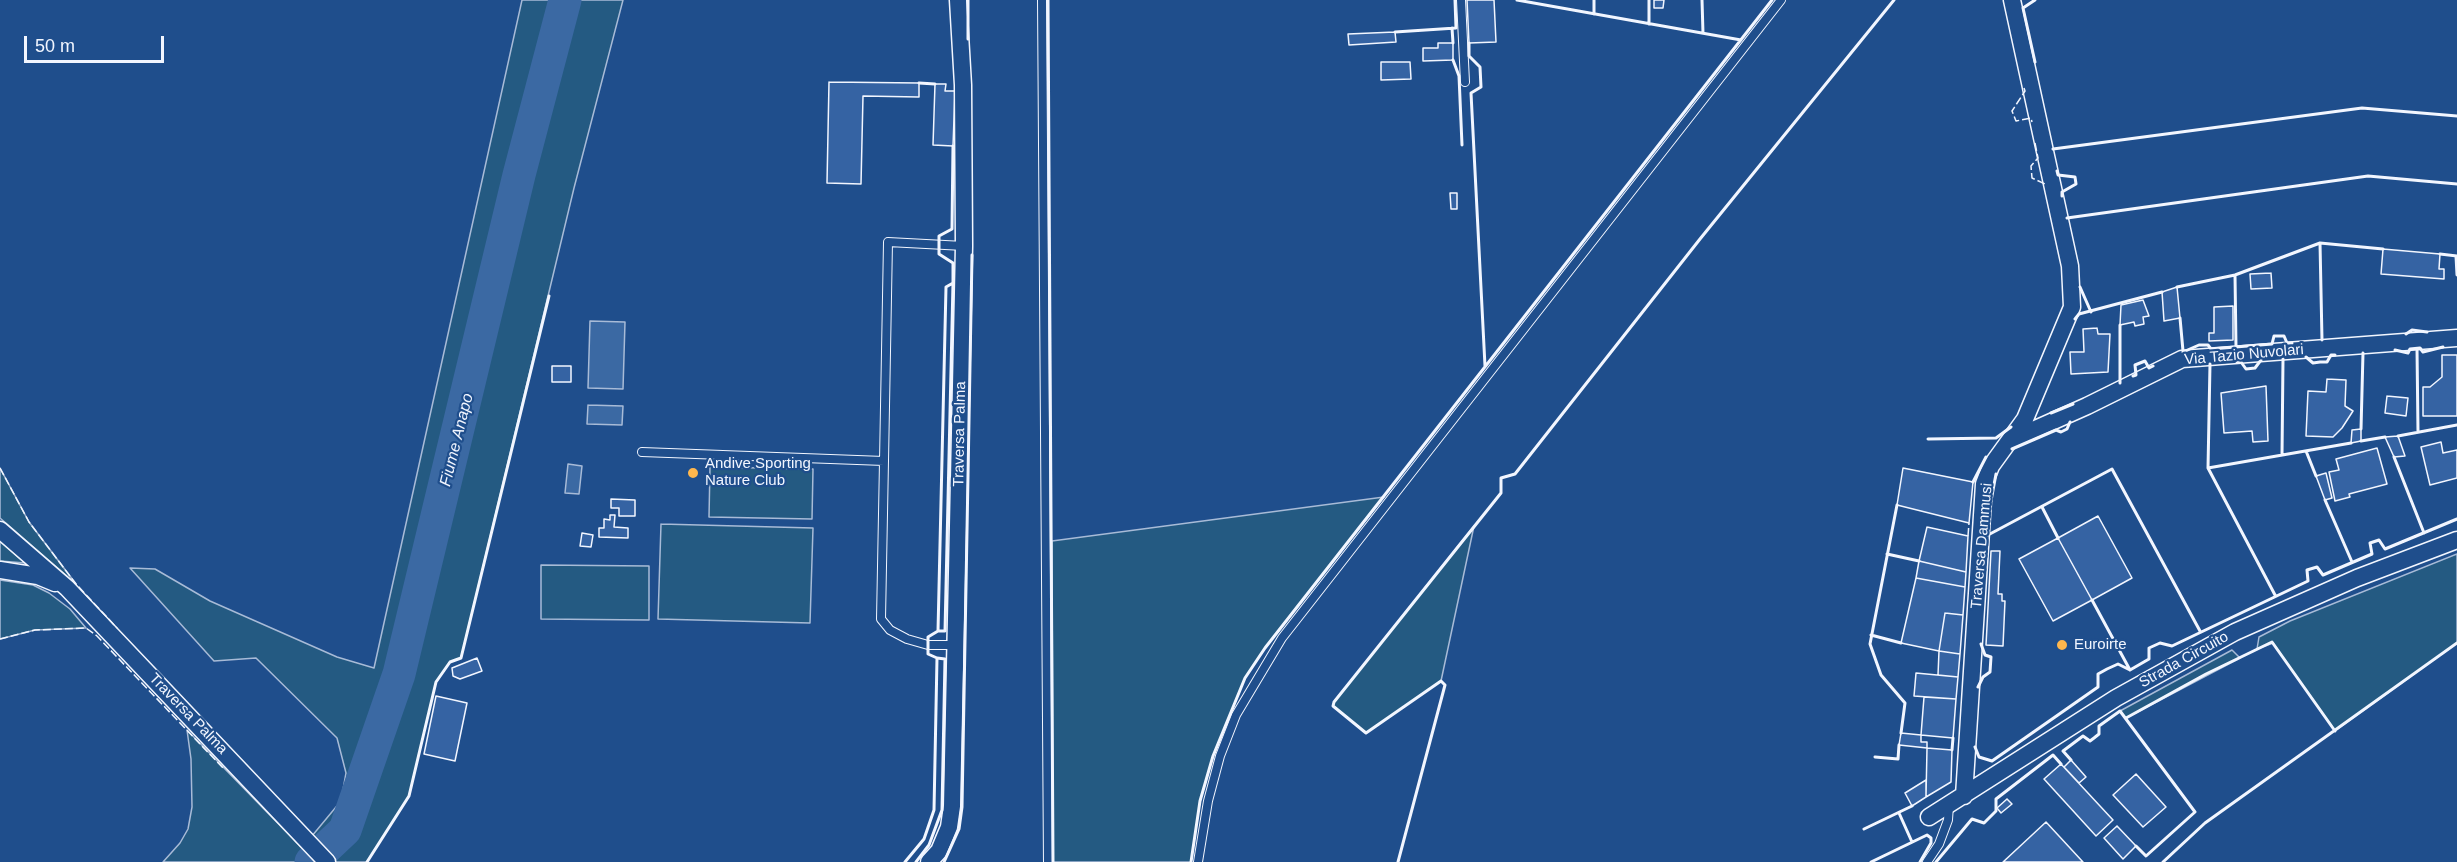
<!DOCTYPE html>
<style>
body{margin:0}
#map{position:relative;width:2457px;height:862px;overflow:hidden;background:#1f4e8c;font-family:Helvetica,sans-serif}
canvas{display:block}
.scale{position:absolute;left:24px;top:36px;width:140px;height:27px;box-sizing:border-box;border:3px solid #f2f6ff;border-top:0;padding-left:8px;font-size:18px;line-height:21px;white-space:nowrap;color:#f2f6ff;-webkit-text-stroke:4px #1f4e8c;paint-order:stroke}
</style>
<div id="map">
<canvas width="2457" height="862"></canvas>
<div class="scale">50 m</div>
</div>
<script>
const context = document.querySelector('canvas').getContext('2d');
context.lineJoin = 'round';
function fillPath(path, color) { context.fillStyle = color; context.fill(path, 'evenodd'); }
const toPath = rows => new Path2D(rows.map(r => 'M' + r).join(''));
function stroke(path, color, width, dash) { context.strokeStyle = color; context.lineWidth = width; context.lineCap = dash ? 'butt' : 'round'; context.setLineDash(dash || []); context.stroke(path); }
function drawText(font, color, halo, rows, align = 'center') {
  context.font = font + ' Helvetica,sans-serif'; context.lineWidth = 4.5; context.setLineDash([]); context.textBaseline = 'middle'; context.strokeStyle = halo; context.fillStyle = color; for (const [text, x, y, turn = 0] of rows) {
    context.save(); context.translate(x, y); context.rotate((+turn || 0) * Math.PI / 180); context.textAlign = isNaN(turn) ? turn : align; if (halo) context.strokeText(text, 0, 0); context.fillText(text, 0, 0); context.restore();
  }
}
const green = toPath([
 [522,0,623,0,574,188,461,658,450,662,436,682,409,796,367,862,163,862,180,843,188,829,192,807,191,759,187,730,302,848,341,801,346,773,337,738,256,658,214,661,130,568,155,569,210,601,337,657,374,668,522,0],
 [710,467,813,469,812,519,709,517,710,467],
 [0,468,29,522,76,584,0,518,0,468],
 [1384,497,1265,648,1245,678,1213,756,1200,802,1191,862,1053,862,1052,541,1384,497],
 [661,524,813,528,810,623,658,619,661,524],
 [1474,526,1441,681,1366,733,1333,706,1334,702,1474,526],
 [0,541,25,563,0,561,0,541],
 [2457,554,2457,643,2335,731,2273,643,2257,649,2259,637,2290,621,2457,554],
 [541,565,649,566,649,620,541,619,541,565],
 [0,580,33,585,49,593,70,609,86,628,35,630,0,639,0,580],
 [2232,650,2240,658,2126,718,2120,711,2232,650]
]);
fillPath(green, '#245a82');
stroke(green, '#a8bbd7', 1.5);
const water = toPath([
 [590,321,625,322,623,389,588,388,590,321],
 [588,405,623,406,622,425,587,424,588,405],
 [568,464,582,466,579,494,565,493,568,464]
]);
fillPath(water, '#3b69a3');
stroke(water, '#a8bbd7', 1.5);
stroke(toPath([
 [311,862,345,830,399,674,519,175,565,0]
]), '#3b69a3', 33);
const building = toPath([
 [1467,0,1494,0,1496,42,1469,43,1467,0],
 [1654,0,1664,0,1663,8,1654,8,1654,0],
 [1395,32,1396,42,1349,45,1348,34,1395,32],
 [1438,43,1453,43,1453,60,1423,61,1423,48,1438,48,1438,43],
 [1381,62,1410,62,1411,79,1381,80,1381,62],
 [829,82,919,83,919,97,863,96,861,184,827,183,829,82],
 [935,84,946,84,945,91,955,91,953,146,933,145,935,84],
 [1450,193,1457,193,1457,209,1451,209,1450,193],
 [2383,249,2440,254,2439,269,2444,269,2444,279,2381,274,2383,249],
 [2271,273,2272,288,2251,289,2250,274,2271,273],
 [2177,287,2180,318,2164,321,2162,292,2177,287],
 [2143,300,2149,316,2143,317,2144,324,2135,326,2134,322,2120,325,2121,305,2143,300],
 [2233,306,2233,340,2209,341,2209,333,2214,333,2214,307,2233,306],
 [2097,328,2098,334,2110,334,2108,372,2071,374,2070,352,2084,352,2083,329,2097,328],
 [2442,355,2457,355,2457,416,2423,416,2423,387,2430,387,2442,377,2442,355],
 [552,366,571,366,571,382,552,382,552,366],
 [2327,379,2346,380,2345,406,2353,411,2342,428,2333,437,2306,436,2308,391,2326,392,2327,379],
 [2266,386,2268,441,2253,442,2252,431,2224,433,2221,393,2266,386],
 [2387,396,2408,398,2406,416,2385,413,2387,396],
 [2361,429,2361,441,2351,443,2352,430,2361,429],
 [2398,436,2405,456,2394,457,2385,437,2398,436],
 [2441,442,2443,453,2457,450,2457,478,2430,485,2421,447,2441,442],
 [2377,448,2387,484,2349,494,2350,497,2335,501,2329,472,2339,470,2336,459,2377,448],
 [1903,468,1973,482,1969,523,1897,505,1903,468],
 [2326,473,2332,498,2325,500,2316,476,2326,473],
 [611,499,635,500,635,516,619,516,619,508,611,508,611,499],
 [610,515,615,515,614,527,628,528,628,538,599,537,599,528,604,528,604,519,610,520,610,515],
 [2098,516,2132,578,2092,600,2058,538,2098,516],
 [1927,527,1968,536,1966,572,1919,561,1927,527],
 [582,533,593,535,591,547,580,546,582,533],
 [2058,538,2092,600,2053,621,2019,559,2058,538],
 [1991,551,2000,551,1998,594,2002,594,2002,601,2005,601,2003,646,1986,645,1991,551],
 [1919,561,1966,572,1965,587,1916,578,1919,561],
 [1916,578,1965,587,1963,615,1945,613,1939,651,1901,643,1916,578],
 [1945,613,1963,615,1960,654,1939,651,1945,613],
 [1939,651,1960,654,1958,677,1938,675,1939,651],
 [477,658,482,671,460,679,453,676,452,668,477,658],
 [1916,673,1958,677,1956,699,1914,696,1916,673],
 [436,696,467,703,455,761,424,754,436,696],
 [1924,697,1956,699,1953,738,1921,735,1924,697],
 [1901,733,1921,735,1921,742,1927,742,1927,748,1899,745,1901,733],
 [1927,748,1952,750,1951,782,1926,797,1927,748],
 [2071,760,2086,777,2079,783,2064,767,2071,760],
 [2061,764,2113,820,2096,836,2044,779,2061,764],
 [2136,774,2166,807,2143,827,2113,795,2136,774],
 [1926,780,1926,797,1912,806,1905,793,1926,780],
 [2007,799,2012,804,2001,813,1997,808,2007,799],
 [2046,822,2083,862,2003,862,2046,822],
 [2117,826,2136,846,2123,859,2104,838,2117,826]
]);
fillPath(building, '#3563a3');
stroke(building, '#f2f6ff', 1.5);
const service = toPath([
 [1042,0,1048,862],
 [1461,0,1465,82],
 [642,452,884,461],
 [956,645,928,645,907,639,890,630,881,619,884,461,888,242,964,246],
 [1198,862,1208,801,1220,756,1236,715,1282,638,1781,0],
 [1927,862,1939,844,1948,820,1949,805]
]);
const minor = toPath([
 [2013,439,2087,406,2182,359,2457,338],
 [0,530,67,588,327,862],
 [0,570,38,576,55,583],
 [1964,796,1984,484,1991,466,2025,419,2072,307,2070,266,2012,0],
 [1929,817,2116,698,2235,632,2357,578,2457,540],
 [929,862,939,851,949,827,952,806,964,246,963,85,958,0]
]);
stroke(service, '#f2f6ff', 10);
stroke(minor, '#f2f6ff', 19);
stroke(service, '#1f4e8c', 8);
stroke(minor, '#1f4e8c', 16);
stroke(toPath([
 [2024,88,2025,91,2012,111,2016,121,2031,118,2032,122],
 [2035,143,2038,158,2031,166,2032,178,2045,184],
 [0,468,29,522,76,584,117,628],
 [1968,536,1969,523],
 [0,639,35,630,86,628,97,636,223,768]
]), '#f2f6ff', 1.5, [8, 3]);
stroke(toPath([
 [968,0,968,39],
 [1048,0,1053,862],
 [1517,0,1741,40],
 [1594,0,1594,14],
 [1649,0,1649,24],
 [1702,0,1703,33],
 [2035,0,2023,8,2035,62],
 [1452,28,1453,43],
 [1395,32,1456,28,1455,0],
 [1469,43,1469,56,1480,67,1481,87,1471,93,1485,366],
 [1453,60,1459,76,1462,145],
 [919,83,935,84],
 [2053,149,2362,108,2457,116],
 [2057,171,2058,175,2075,177,2076,184,2062,192,2062,196],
 [2067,218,2368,176,2457,184],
 [2320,243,2322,340],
 [2440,254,2457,256],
 [2456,256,2457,275],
 [2235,275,2236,347],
 [2080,287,2091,312],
 [2177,287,2235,275,2320,243,2383,249],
 [2180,318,2183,351],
 [2075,319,2079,314,2162,292],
 [2406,334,2412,330,2427,332],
 [2417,349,2418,432],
 [2395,350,2408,353,2410,349,2420,348,2423,352,2443,347],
 [2183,352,2199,345,2208,345,2211,349,2272,344,2274,336,2284,336,2287,343,2292,343],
 [2306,357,2313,363,2320,362,2327,362,2331,355,2335,355],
 [2237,362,2241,362,2246,369,2255,368,2261,360],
 [2210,364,2208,468,2275,595],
 [2133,376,2136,375,2135,365,2145,361,2149,368,2153,366],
 [2120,383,2120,325],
 [2051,413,2073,404],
 [2361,429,2363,353],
 [2398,436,2457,425],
 [1928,439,1996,438,2011,427],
 [2361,441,2385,437],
 [2012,449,2056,430,2061,432,2067,429,2070,422],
 [2306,451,2316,476],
 [2282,455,2283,359],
 [2394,457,2424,533],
 [2208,468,2351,443],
 [1973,482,1986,457],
 [2325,500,2352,562],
 [1991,501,1996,474],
 [1897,505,1870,644,1881,675,1905,703,1901,733],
 [2042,507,2058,538],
 [1988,535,2112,469,2200,631],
 [1887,554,1919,561],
 [2092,600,2130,670],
 [938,631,945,631,953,283],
 [1871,635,1901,643],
 [1978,687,1983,677,1990,672,1991,657,1985,655,1981,644],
 [2126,718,2206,674,2272,642,2335,731],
 [1975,747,1979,757,1992,761,2098,687,2098,674,2107,669,2118,664,2130,670,2149,659,2149,648,2160,643,2172,646,2308,581,2307,570,2317,567,2323,575,2372,554,2370,543,2379,540,2385,549,2457,519],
 [1952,750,1953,738],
 [1875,757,1898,759,1899,745],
 [2071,760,2063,751,2083,736,2090,741,2094,738,2099,734,2099,726,2120,711,2195,812,2146,856,2136,846],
 [1899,813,1912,842],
 [1864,829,1912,806],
 [367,862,409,796,436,682,450,662,461,658,549,296],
 [905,862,924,839,934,810,937,658,928,654,928,637,938,631,946,287,953,283,953,263,939,254,939,236,952,229,953,146],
 [916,862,929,845,942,810,945,659,937,658],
 [944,862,959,829,962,807,972,255],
 [1191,862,1200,801,1213,756,1245,678,1265,648,1772,0],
 [1398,862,1445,685,1441,681,1366,733,1333,706,1334,702,1501,493,1501,478,1515,474,1700,239,1894,0],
 [1871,862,1927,835,1931,838,1931,843,1920,862],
 [1936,862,1972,819,1984,823,1996,811,1996,799,2053,755,2061,764],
 [2163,862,2205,823,2457,643]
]), '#f2f6ff', 3);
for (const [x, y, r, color] of [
 [693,473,6,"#ffb74d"],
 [2062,645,6,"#ffb74d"]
]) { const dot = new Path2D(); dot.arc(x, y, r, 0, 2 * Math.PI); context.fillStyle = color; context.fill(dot); stroke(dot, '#1f4e8c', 2); }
drawText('15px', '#f2f6ff', '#1f4e8c', [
 ["Via Tazio Nuvolari",2244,355,-5],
 ["Traversa Palma",960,434,-89],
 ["Traversa Dammusi",1982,546,-85],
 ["Strada Circuito",2184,660,-29],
 ["Traversa Palma",188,714,46]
]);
drawText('15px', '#f2f6ff', '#1f4e8c', [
 ["Andive Sporting",705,464],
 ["Nature Club",705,481],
 ["Euroirte",2074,645]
], 'left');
drawText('italic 16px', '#f2f6ff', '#1f4e8c', [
 ["Fiume Anapo",457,440,-76]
]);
</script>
